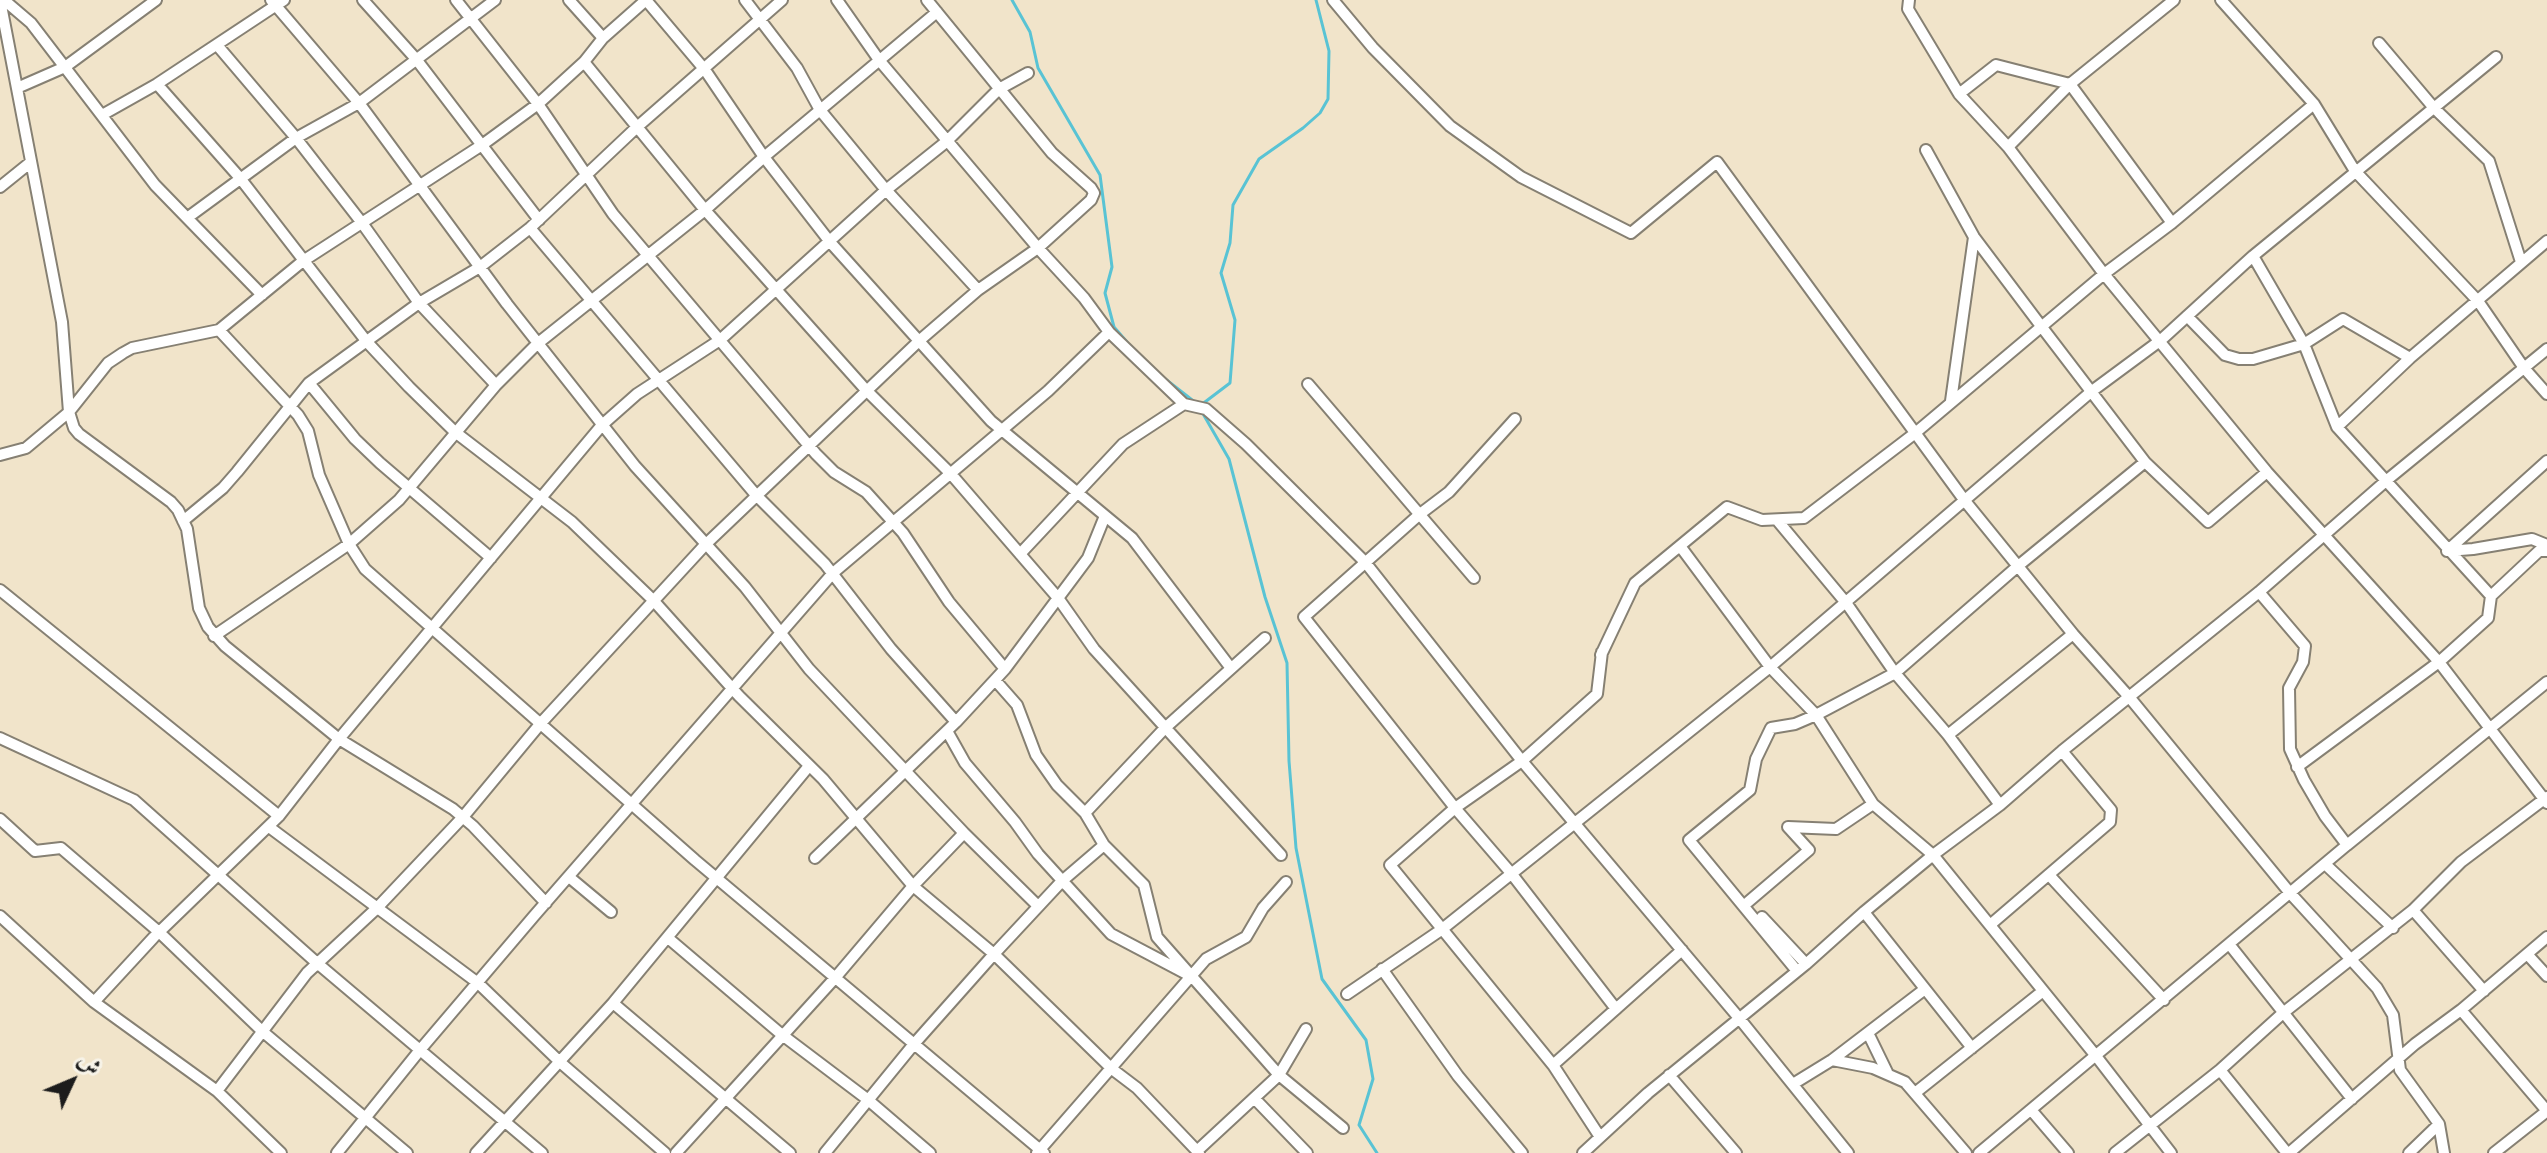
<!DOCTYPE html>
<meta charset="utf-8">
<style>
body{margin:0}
#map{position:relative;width:2547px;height:1153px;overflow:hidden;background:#f1e4ca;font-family:"Libre Caslon Text",Amiri,serif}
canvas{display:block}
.north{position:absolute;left:32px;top:1041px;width:80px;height:80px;-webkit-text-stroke:6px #f7f3e8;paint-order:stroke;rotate:46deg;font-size:22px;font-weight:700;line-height:32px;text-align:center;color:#1c1c1c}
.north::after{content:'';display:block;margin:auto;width:28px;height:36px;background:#1c1c1c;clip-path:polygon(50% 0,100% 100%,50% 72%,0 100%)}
</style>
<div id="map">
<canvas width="2547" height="1153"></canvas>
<div class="north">ش</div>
</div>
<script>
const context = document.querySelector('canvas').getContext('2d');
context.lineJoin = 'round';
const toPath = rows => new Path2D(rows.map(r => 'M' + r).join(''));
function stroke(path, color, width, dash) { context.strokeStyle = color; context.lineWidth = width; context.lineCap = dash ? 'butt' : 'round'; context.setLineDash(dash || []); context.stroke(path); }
stroke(toPath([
 [1012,0,1030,32,1038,68,1100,175,1112,267,1105,293,1114,327,1127,342],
 [1164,378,1196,403],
 [1201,405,1230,383,1235,320,1221,273,1230,243,1233,205,1259,159,1303,128,1320,113,1328,99,1329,51,1316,0],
 [1202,412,1229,459,1265,597,1287,663,1289,761,1296,848,1322,979,1366,1040,1373,1079,1359,1125,1377,1153]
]), '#59c3d4', 3);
const minor = toPath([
 [0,0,62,322,69,412,74,428,79,434,171,502,178,510,187,529,199,608,208,627,225,646,339,739,453,809,473,826,546,903],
 [4,0,31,23,155,185,262,295],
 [271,0,359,103,507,304,635,466,745,587,809,669,964,833,1038,906],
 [363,0,416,59,539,220],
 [456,0,538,104,613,214,816,454,834,472,866,492,903,533,949,602,1005,669],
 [569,0,603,38],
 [646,0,705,70,764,157,830,242,991,421,1132,538,1230,667],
 [745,0,797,68,820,110,886,190,978,290],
 [837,0,879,60,1038,248,1084,298,1109,332,1184,404],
 [1333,0,1373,48,1450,126,1521,177,1631,233,1717,162,1965,501,2073,634,2130,698,2290,893,2377,988,2393,1015,2400,1070,2439,1124,2444,1153],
 [1909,0,1908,9,1959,94,2008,147,2104,274,2267,472,2439,662,2547,803],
 [2221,0,2314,104,2355,171,2478,301,2524,368,2547,394],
 [2379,43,2434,108,2489,161,2521,262],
 [217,45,296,138,362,223,419,303,496,385],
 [584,62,705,210,866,390,951,474,1058,598,1094,649,1281,855],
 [157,84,240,178,367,342,409,387,455,432,572,522,653,600,739,696,823,779,913,886,994,954,1112,1069,1137,1088,1199,1153],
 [17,88,65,67,156,0],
 [1959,94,1996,65,2070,84,2172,223],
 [102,115,157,84,284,0],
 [2008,147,2070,84,2174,0],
 [1926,150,1974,237,2041,326,2145,462,2208,522,2267,472],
 [0,187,31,162],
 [187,218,296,138,359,103,495,0],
 [530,228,756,495,825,564,891,649,956,722],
 [2253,256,2304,344,2337,427,2491,596],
 [2187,316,2225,355,2239,359,2253,359,2304,344,2343,319,2410,358],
 [219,330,298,415,308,431,319,475,349,544,365,569,695,860,1044,1153],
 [309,383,355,439,380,463,491,558],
 [1308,384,1474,578],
 [1951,401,1974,237],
 [1515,419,1449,492,1420,514,1304,617,1455,808,1511,873,1616,1009],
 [2337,427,2410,358,2547,241],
 [0,455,26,448,69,412,108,363,123,353,132,348,219,330,303,261,482,145,538,104,584,62,603,38,646,0],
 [1777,520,1847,604,1895,673,1948,735,2000,805],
 [183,521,223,488,237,472,309,383,419,303,480,267,530,228,636,128,782,0],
 [1680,546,1770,667,1816,715,1873,804,1933,855,2096,1056,2171,1153],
 [2447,551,2547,461],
 [2447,551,2473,549,2532,539,2547,545],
 [1020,554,1123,444,1184,404,1206,409,1246,444,1365,562,1522,761,1739,1018,1848,1153],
 [0,590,279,816],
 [214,636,349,544,399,500,496,385,537,344,705,210,764,157,937,12],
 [1601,655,1635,583,1727,507,1762,520,1804,518,1914,434,2104,274,2172,223,2314,104],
 [995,680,1017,705,1036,755,1057,785,1085,813,1104,845,1144,885,1157,937,1279,1075,1343,1128],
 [947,731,965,763,1015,822,1038,854,1111,934,1185,973],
 [1948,735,2073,634],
 [0,738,134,800,317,963,542,1153],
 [2297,767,2439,662,2488,618,2491,596,2539,551,2547,551],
 [1085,813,1165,728,1265,638],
 [0,819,35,851,61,848,159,932,262,1031,407,1153],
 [269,827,478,983,561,1063,665,1153],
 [2347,845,2547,682],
 [815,858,956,722,1005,669,1088,558,1105,516],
 [2325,864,2393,928],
 [2049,875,2164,1000],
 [569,877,611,912],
 [1748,902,1809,850,1788,827,1836,829,1873,804],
 [2413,910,2484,991],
 [1864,912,1972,1048],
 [0,916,94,1002,217,1091,281,1153],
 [1762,917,1806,964],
 [1990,925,2110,822,2111,810,2062,751],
 [668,938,781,1034,867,1099,930,1153],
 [2229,944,2352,1099],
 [2527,954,2547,976],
 [1382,969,1458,1076,1522,1153],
 [1797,971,1689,840,1750,790,1756,759,1771,728,1795,724,1816,715,1895,673,2018,566,2145,462],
 [1347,994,1441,930,1770,667,2092,391,2161,340,2253,256,2496,57],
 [94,1002,154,937,279,816,339,739,602,425,637,394,720,340,886,190,946,142,999,89,1028,73],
 [613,1003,790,1153],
 [2461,1010,2547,1111],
 [1868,1033,1887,1072],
 [1832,1060,1873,1068,1905,1082,1966,1153],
 [1553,1065,1682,950],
 [2220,1070,2287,1153],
 [1669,1075,1736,1153],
 [1793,1084,1832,1060,1925,989],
 [217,1091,307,973,376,909,463,817,541,723,705,545,920,340,978,290,1038,248,1091,200,1094,193,1091,188,1052,153,927,0],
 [1915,1093,2043,991],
 [1254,1098,1307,1153],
 [2032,1111,2068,1153],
 [1600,1137,1553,1065,1390,865,1455,808,1522,761,1597,694,1602,652],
 [1197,1151,1279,1075,1306,1029],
 [337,1153,420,1050,534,916,833,573,1048,391,1109,332],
 [476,1153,613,1003,809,766],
 [676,1153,835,978,913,886,964,833],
 [825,1153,914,1044,994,954,1062,881,1104,845],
 [1037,1153,1206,959,1246,937,1263,908,1286,882],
 [1583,1153,1648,1093,1806,964,1864,912,1933,855,2000,805,2062,751,2259,592,2387,480,2547,349],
 [1979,1153,2347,845,2325,816,2304,780,2290,749,2289,688,2303,662,2305,646,2259,592],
 [2115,1153,2220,1070,2283,1013,2413,910,2461,862,2547,797],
 [2289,1153,2415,1044,2461,1010,2547,937],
 [2409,1153,2439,1124],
 [2494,1153,2547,1111]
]);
stroke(minor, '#868073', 14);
stroke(minor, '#fff', 10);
</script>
